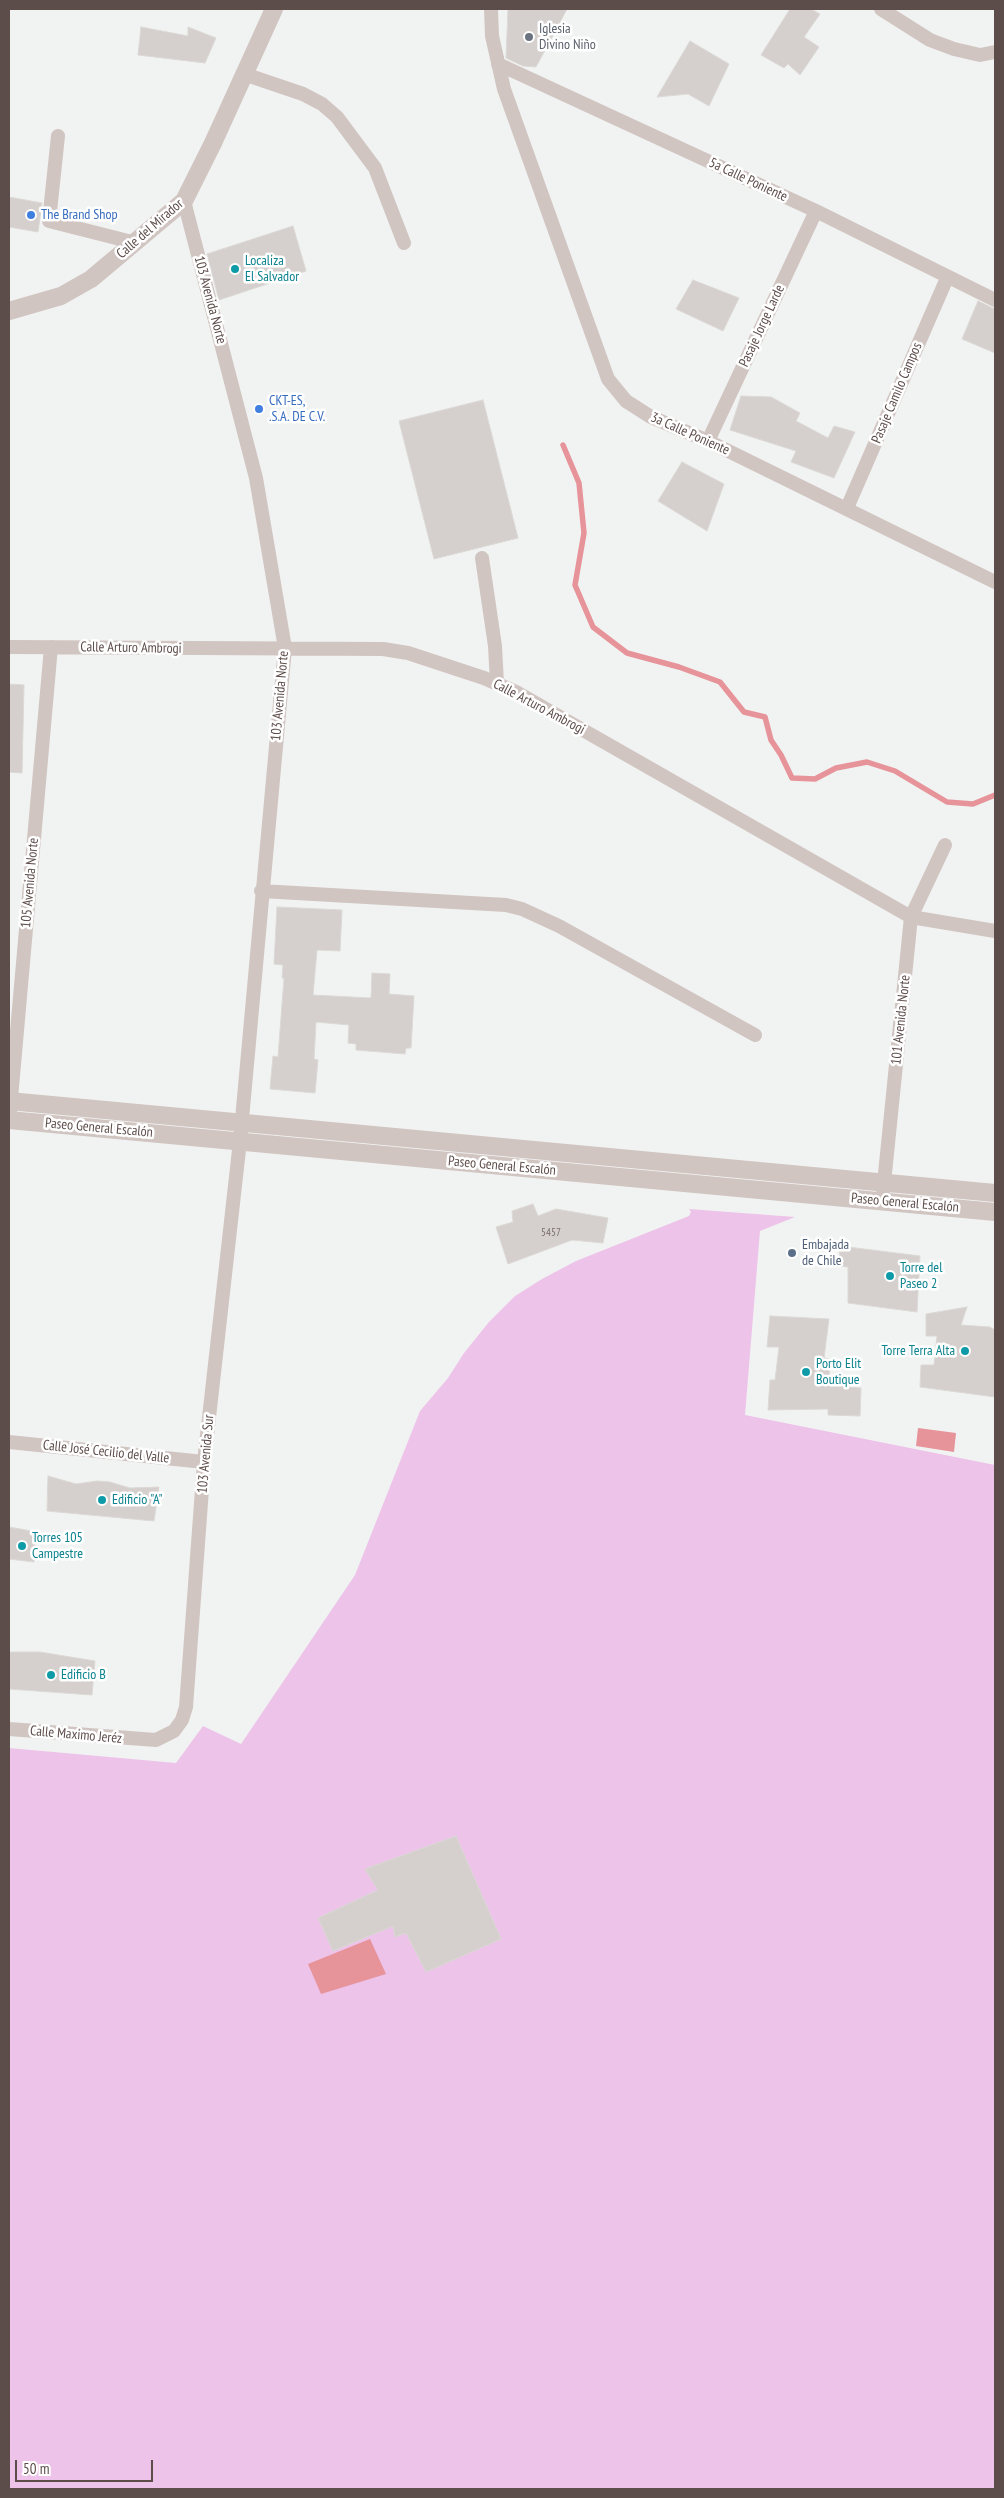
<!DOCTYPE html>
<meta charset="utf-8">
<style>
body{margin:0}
#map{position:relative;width:1004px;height:2498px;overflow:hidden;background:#f1f3f2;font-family:"PT Sans Narrow",sans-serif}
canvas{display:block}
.frame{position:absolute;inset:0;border:10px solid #5d4d4a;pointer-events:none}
.scale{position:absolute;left:15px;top:2460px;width:138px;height:22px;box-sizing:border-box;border:2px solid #5d4d4a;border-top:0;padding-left:6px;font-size:15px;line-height:18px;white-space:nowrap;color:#5d4d4a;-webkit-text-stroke:4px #fff;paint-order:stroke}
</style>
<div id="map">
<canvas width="1004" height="2498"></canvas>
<div class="frame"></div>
<div class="scale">50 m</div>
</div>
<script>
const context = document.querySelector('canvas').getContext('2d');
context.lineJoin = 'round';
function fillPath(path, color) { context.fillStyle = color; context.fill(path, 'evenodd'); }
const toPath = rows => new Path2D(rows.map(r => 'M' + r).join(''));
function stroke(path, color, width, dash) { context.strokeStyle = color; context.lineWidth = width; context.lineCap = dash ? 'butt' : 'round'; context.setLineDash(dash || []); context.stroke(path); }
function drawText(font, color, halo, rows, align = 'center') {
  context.font = font + ' "PT Sans Narrow",sans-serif'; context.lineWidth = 5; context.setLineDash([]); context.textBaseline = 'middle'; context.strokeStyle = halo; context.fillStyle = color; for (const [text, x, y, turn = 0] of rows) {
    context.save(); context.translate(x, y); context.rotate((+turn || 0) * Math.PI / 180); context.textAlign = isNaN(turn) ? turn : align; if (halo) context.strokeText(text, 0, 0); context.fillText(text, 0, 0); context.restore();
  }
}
fillPath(toPath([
 [689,1209,795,1217,760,1231,745,1415,995,1465,995,2489,9,2489,9,1748,176,1763,203,1726,241,1744,355,1575,420,1411,448,1378,464,1353,489,1322,515,1296,542,1279,576,1261,689,1216,691,1212]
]), '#edc3e9');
fillPath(toPath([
 [918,1428,956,1433,954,1452,916,1446],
 [370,1939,386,1974,321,1994,308,1964]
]), '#e7939a');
stroke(toPath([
 [563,445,579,483,584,533,575,585,593,627,627,653,679,667,720,682,744,712,765,717,771,740,781,755,792,778,815,779,836,768,867,762,895,771,947,802,973,804,995,795]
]), '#e7939a', 5.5);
const building = toPath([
 [508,9,567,9,536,67,523,66,506,58,508,9],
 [790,9,811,9,820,14,804,37,819,47,800,75,788,64,784,68,761,55,790,9],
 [141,27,188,36,188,27,216,38,205,63,138,55,141,27],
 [690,41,729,64,709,106,688,94,657,97,690,41],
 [9,197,42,203,38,232,9,227,9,197],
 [293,226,306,271,219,300,207,254,293,226],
 [693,280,739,298,723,331,676,309,693,280],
 [978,301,995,309,995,353,962,339,978,301],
 [741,396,771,397,800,413,796,421,828,438,834,426,855,432,834,478,791,462,796,451,730,430,741,396],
 [483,400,518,538,434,559,399,421,483,400],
 [682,462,724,484,707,531,658,501,682,462],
 [9,684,24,685,22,773,9,772,9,684],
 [277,907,342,910,340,951,317,950,313,995,371,998,372,973,390,974,389,994,414,996,411,1048,406,1048,405,1054,356,1050,356,1044,348,1043,349,1025,316,1022,314,1059,318,1060,315,1093,270,1089,273,1056,278,1057,284,978,282,978,283,965,274,964,277,907],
 [533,1204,538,1216,556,1209,608,1218,603,1243,572,1240,508,1264,496,1227,513,1222,512,1211,533,1204],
 [840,1246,920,1256,917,1312,848,1303,848,1267,839,1266,840,1246],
 [967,1307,961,1325,990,1327,995,1330,995,1397,920,1387,921,1365,934,1365,937,1336,926,1336,926,1314,967,1307],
 [770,1316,829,1319,824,1358,830,1359,829,1380,840,1381,841,1386,861,1388,860,1416,828,1415,828,1409,768,1410,770,1380,775,1380,779,1347,767,1347,770,1316],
 [48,1476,76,1484,97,1481,110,1482,130,1488,159,1487,154,1521,47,1511,48,1476],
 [9,1527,37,1532,34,1562,9,1559,9,1527],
 [9,1652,40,1652,95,1661,92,1695,9,1689,9,1652],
 [456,1836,501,1939,426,1972,406,1933,395,1937,393,1926,333,1951,318,1918,378,1890,365,1869,456,1836]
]);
fillPath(building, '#d5d0ce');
stroke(building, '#dbd8d5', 1);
stroke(toPath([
 [491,9,492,36,504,89,608,379,626,401,651,417,708,441,995,582],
 [881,9,930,40,954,49,980,55,995,52],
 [498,64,816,211,995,300],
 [244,74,303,94,322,104,337,117,375,168,404,243],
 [58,136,49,221,136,243],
 [708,441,816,211],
 [847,508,947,278],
 [482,558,495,646,497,684],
 [9,647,383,649,408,653,484,678,518,693,911,917,995,931],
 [261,891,506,905,522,909,559,926,755,1035],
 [9,1121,51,647],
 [883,1193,911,917,945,845],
 [9,1442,204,1462],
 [9,1729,156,1740,174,1731,182,1720,186,1707,204,1462,240,1141,285,648,256,478,184,201]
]), '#d1c5c2', 14);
stroke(toPath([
 [9,311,61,296,91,279,184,201,213,143,274,9],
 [9,1101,995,1193],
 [9,1120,995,1212]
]), '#d1c5c2', 18);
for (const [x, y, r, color] of [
 [529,37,5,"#6b7280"],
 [31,215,5,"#3f7fe0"],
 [235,269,5,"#0f9aa8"],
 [259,409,5,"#3f7fe0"],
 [792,1253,5,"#5c6f8a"],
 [890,1276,5,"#0f9aa8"],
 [965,1351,5,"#0f9aa8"],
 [806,1372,5,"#0f9aa8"],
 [102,1500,5,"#0f9aa8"],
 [22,1546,5,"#0f9aa8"],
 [51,1675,5,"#0f9aa8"]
]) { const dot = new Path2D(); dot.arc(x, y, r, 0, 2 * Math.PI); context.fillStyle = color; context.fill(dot); stroke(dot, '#fff', 2); }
drawText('11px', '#7b6e6b', null, [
 ["5457",551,1233]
]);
drawText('14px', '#5b616d', '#fff', [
 ["Iglesia",539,29],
 ["Divino Niño",539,45]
], 'left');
drawText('14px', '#5d4d4a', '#fff', [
 ["5a Calle Poniente",748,180,25],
 ["Calle del Mirador",150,229,-41],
 ["103 Avenida Norte",210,300,75],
 ["Pasaje Jorge Larde",762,326,-65],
 ["Pasaje Camilo Campos",897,393,-67],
 ["3a Calle Poniente",690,434,24],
 ["Calle Arturo Ambrogi",131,648,1],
 ["103 Avenida Norte",280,696,-85],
 ["Calle Arturo Ambrogi",539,707,28],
 ["105 Avenida Norte",30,883,-85],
 ["101 Avenida Norte",901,1020,-84],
 ["Paseo General Escalón",99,1128,5],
 ["Paseo General Escalón",502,1166,5],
 ["Paseo General Escalón",905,1203,5],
 ["Calle José Cecilio del Valle",106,1452,6],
 ["103 Avenida Sur",206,1454,-85],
 ["Calle Maximo Jeréz",76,1735,5]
]);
drawText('14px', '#366cbe', '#fff', [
 ["The Brand Shop",41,215],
 ["CKT-ES,",269,401],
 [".S.A. DE C.V.",269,417]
], 'left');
drawText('14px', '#0d838f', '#fff', [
 ["Localiza",245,261],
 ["El Salvador",245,277],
 ["Torre del",900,1268],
 ["Paseo 2",900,1284],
 ["Torre Terra Alta",955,1351,"right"],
 ["Porto Elit",816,1364],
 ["Boutique",816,1380],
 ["Edificio \"A\"",112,1500],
 ["Torres 105",32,1538],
 ["Campestre",32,1554],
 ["Edificio B",61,1675]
], 'left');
drawText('14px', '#4e5e75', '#fff', [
 ["Embajada",802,1245],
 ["de Chile",802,1261]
], 'left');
</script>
